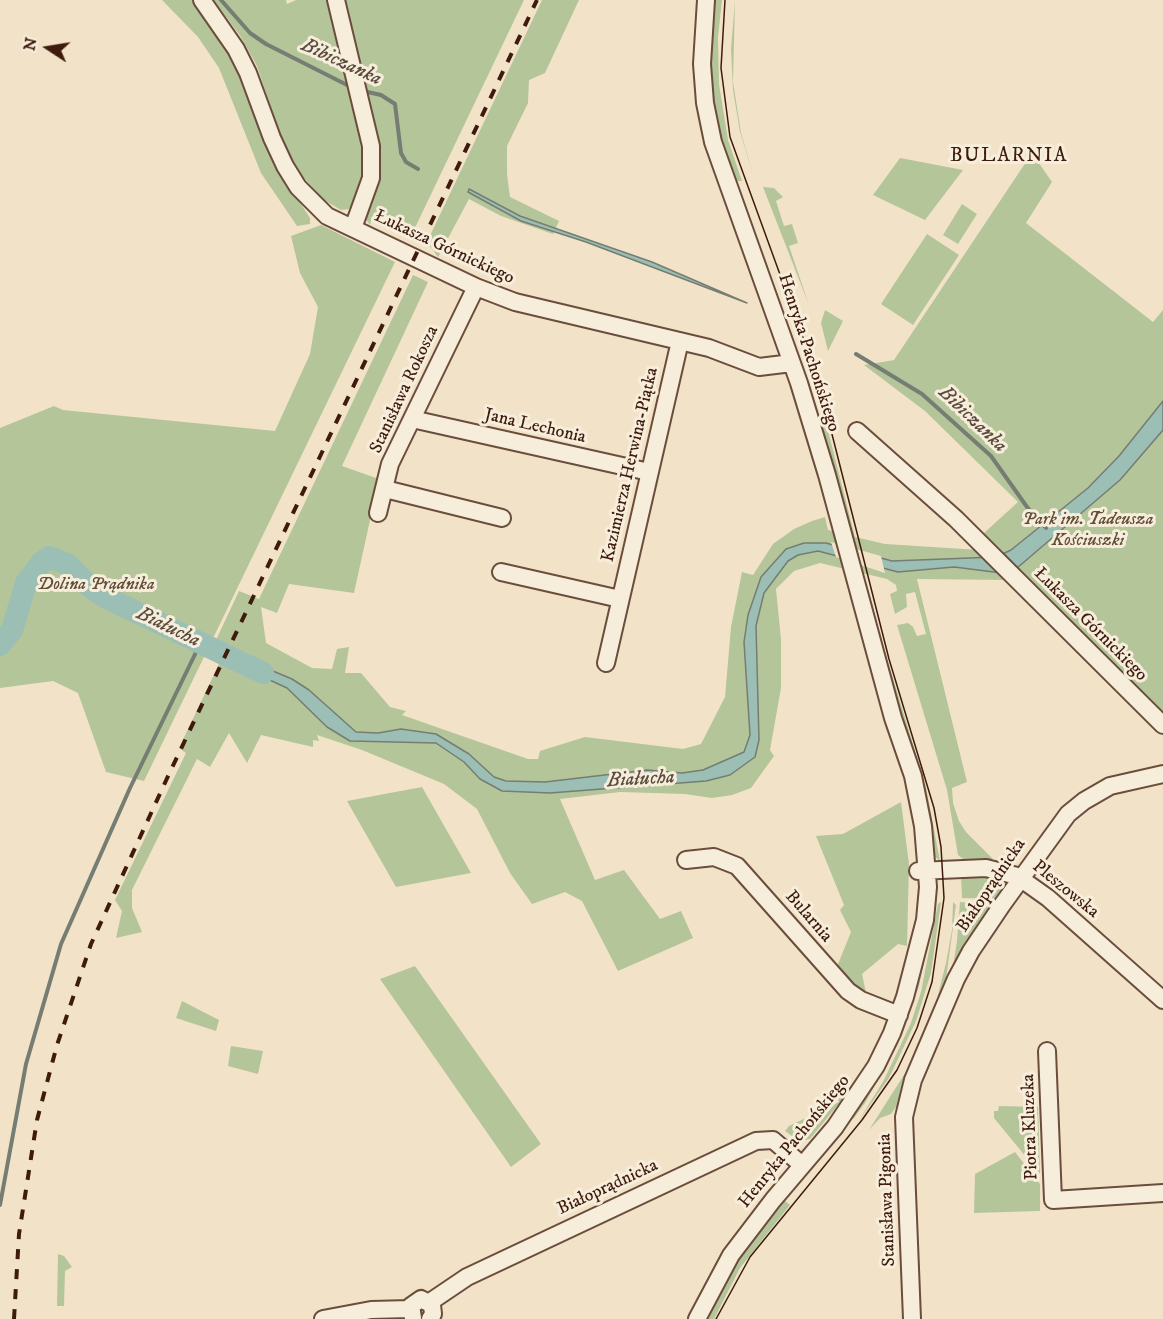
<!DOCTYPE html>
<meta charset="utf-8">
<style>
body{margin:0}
#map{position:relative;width:1163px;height:1319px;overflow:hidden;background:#f2e3c8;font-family:"IM FELL DW Pica",serif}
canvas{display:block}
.north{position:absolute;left:18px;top:18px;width:60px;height:60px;-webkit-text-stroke:4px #f7eddb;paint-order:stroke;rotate:282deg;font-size:16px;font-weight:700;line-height:24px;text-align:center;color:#3e1b0d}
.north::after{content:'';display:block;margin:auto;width:21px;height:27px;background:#3e1b0d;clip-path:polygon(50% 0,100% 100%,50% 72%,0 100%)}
</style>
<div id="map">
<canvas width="1163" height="1319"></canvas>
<div class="north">N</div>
</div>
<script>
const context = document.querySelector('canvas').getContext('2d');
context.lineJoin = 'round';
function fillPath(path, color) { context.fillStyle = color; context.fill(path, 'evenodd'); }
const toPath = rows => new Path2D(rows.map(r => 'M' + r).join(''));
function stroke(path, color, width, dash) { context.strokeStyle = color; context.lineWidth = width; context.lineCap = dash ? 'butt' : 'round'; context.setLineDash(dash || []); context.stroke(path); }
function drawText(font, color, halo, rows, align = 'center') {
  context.font = font + ' "IM FELL DW Pica",serif'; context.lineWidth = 6; context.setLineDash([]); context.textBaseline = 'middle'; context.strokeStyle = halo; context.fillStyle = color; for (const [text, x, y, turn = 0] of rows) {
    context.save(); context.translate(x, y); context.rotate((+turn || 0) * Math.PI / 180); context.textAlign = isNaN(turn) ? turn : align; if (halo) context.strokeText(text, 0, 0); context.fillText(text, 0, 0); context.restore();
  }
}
fillPath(toPath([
 [162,0,193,0,220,35,238,66,273,161,310,218,310,224,297,226,261,173,219,68,198,37],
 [214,0,286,0,287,4,296,0,332,0,369,153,359,200,354,199,349,209,341,210,324,200,297,170,282,140,257,66,241,37],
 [341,0,524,0,412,234,372,216,370,225,366,219,372,186],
 [542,0,579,0,545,73,529,80,528,103,507,146,507,174,510,197,559,221,553,234,501,216,469,199,438,257,427,242],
 [712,0,722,0,718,37,719,84,728,140,742,181,735,181,725,160,710,89],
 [735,0,733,82,741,133,754,177,740,132,733,90,731,49],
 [1032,153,1052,182,1026,223,1153,322,1163,310,1163,712,984,533,1018,502,925,411,864,365,894,360],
 [900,158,963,170,925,220,873,195],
 [763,187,774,188,783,197,776,201,784,226,792,224,798,243,789,246,809,305],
 [962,204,977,214,958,244,943,235],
 [321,225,395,262,144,781,106,772,78,693,53,681,0,688,0,428,54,406,63,410,275,431,310,354,318,307,300,273,291,236],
 [927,234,959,255,913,325,881,304],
 [413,275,428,282,342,466,379,479,354,593,289,584,277,613,261,607,266,643,312,668,332,669,337,649,349,647,345,673,361,673,390,707,406,711,402,715,528,759,538,759,540,751,585,737,683,749,701,744,725,697,731,627,742,572,753,575,773,544,794,529,812,521,825,517,828,530,850,535,819,422,824,420,799,338,801,334,821,403,855,537,885,544,980,550,1008,580,917,579,967,782,952,788,953,803,959,821,966,832,993,859,963,859,958,855,947,790,897,625,908,623,913,627,917,636,926,634,915,592,906,594,907,607,895,614,890,594,897,591,896,585,887,579,820,563,794,571,776,589,781,639,781,688,770,750,774,756,751,788,732,795,712,798,685,794,620,792,560,799,595,880,624,870,660,919,681,911,693,938,618,971,582,901,565,892,532,904,510,873,477,809,444,784,362,750,317,735,319,741,313,740,313,747,261,735,247,763,229,733,210,767,197,759,132,890,132,908,142,932,116,938,122,911,115,900,186,753,179,748,219,664,208,657,239,591,259,599],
 [825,310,843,321,828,351,821,323],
 [879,632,926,787,940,861,933,855,878,637],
 [422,787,471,873,396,887,347,801],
 [901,802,909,864,907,946,898,944,862,974,866,993,836,969,851,932,840,910,844,905,816,836,843,834],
 [980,874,1002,879,1005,882,1006,888,1000,899,962,898,961,875],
 [941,902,931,973,916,1021,889,1078,858,1122,884,1080,911,1023,921,992,938,904],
 [953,902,956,905,946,979,949,980,899,1107,896,1107,891,1114,880,1118,869,1130,909,1067,934,1011,946,963,952,930],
 [960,902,996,905,952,973,957,941],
 [933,919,919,986,898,1044,865,1103,854,1118,848,1122,876,1080],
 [415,966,541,1144,511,1167,380,979],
 [182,1001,219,1020,216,1031,176,1018],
 [231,1046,263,1051,258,1074,228,1066],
 [842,1092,846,1095,810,1139,799,1141,785,1131,789,1126,839,1102,837,1094],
 [999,1106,1038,1107,1040,1174,994,1118,994,1111,998,1111],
 [1015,1152,1040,1184,1040,1211,974,1213,975,1174],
 [785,1201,790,1205,740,1268,714,1319,703,1319,730,1268],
 [58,1254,64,1256,72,1267,65,1271,64,1306,57,1306]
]), '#b4c59a');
const water = toPath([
 [469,189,520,216,652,262,747,303,586,242,521,221,468,192,469,189],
 [1163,401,1163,430,1120,480,1010,574,954,567,898,572,818,551,798,555,788,561,764,593,756,626,759,740,755,757,730,775,706,781,550,793,502,791,480,779,464,762,436,743,350,741,327,727,287,688,235,664,238,652,249,661,292,679,309,690,356,732,378,733,401,729,436,734,469,754,494,777,506,781,545,782,647,770,682,773,703,770,744,752,750,735,744,642,748,615,761,577,786,549,804,543,826,543,892,561,996,557,1011,550,1088,488,1119,456,1163,401]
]);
fillPath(water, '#9bbeb5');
stroke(water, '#767d72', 1.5);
fillPath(toPath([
 [831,542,881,556,885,573,836,557]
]), '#f2e3c8');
stroke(toPath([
 [221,0,250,33,266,44,351,87],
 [363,91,381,95,395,104,401,153,406,162,418,169],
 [856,354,922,394,991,456,1027,507,1046,528],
 [0,1205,26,1064,61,944,130,788,201,642]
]), '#767d72', 4);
stroke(toPath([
 [0,645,12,630,26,583,41,563,49,557,69,565,90,587,105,597,263,673]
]), '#9bbeb5', 22);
const minor = toPath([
 [202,0,236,49,248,73,272,138,285,166,298,187,327,216,476,287,515,302,709,348,759,367,792,363],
 [336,0,371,146,371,178,353,228],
 [412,419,649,472],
 [857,431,956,519,1163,725],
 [385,489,502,518],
 [378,513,390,464,476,287],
 [501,572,620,599],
 [606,663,680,341],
 [686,860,714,857,737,866,848,991,861,1000,899,1015],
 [918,871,986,868,1017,876,1048,898,1163,1000],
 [1047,1051,1053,1200,1163,1193],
 [430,1302,467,1277,756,1141,773,1140,802,1165],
 [413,1318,411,1306,421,1299,432,1305,433,1314,430,1319],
 [323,1319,371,1310,410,1309],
 [697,1319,731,1255,773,1200,835,1127,876,1066,892,1033,905,997,925,920,928,887,923,826,913,776,893,718,827,475,799,383,713,142,705,103,702,64,706,0],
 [912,1319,904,1117,913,1080,956,979,971,951,1002,905,1068,814,1084,801,1110,786,1163,774]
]);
stroke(minor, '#6b4d3c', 20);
stroke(minor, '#f7eddb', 16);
stroke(toPath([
 [716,1319,750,1257,862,1120,897,1070,917,1028,932,982,944,898,941,847,934,808,889,659,818,379,730,137,721,68,725,0]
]), '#3e1b0d', 1.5);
stroke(toPath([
 [14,1319,19,1234,37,1120,57,1045,91,944,169,774,537,0]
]), '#3e1b0d', 4, [10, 10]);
drawText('18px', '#3e1b0d', '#f7eddb', [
 ["Łukasza Górnickiego",444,248,25],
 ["Henryka Pachońskiego",808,353,72],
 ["Stanisława Rokosza",405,390,-65],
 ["Jana Lechonia",535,427,13],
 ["Kazimierza Herwina-Piątka",631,465,-77],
 ["Łukasza Górnickiego",1090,625,45],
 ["Białoprądnicka",992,886,-56],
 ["Pleszowska",1065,890,39],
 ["Bularnia",808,917,49],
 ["Piotra Kluzeka",1031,1127,-92],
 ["Henryka Pachońskiego",795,1142,-51],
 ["Białoprądnicka",608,1188,-25],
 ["Stanisława Pigonia",888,1200,-92]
]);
drawText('italic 18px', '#614e37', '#f7eddb', [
 ["Park im. Tadeusza",1088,520],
 ["Kościuszki",1088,541],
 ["Dolina Prądnika",96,585]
]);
drawText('italic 20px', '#5a4c3f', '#f7eddb', [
 ["Bibiczanka",341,63,25],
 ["Bibiczanka",972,420,44],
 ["Białucha",168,628,26],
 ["Białucha",641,780,-3]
]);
context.letterSpacing = '1.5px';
drawText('20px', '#3e1b0d', '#f7eddb', [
 ["BULARNIA",1009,157]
]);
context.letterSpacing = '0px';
</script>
